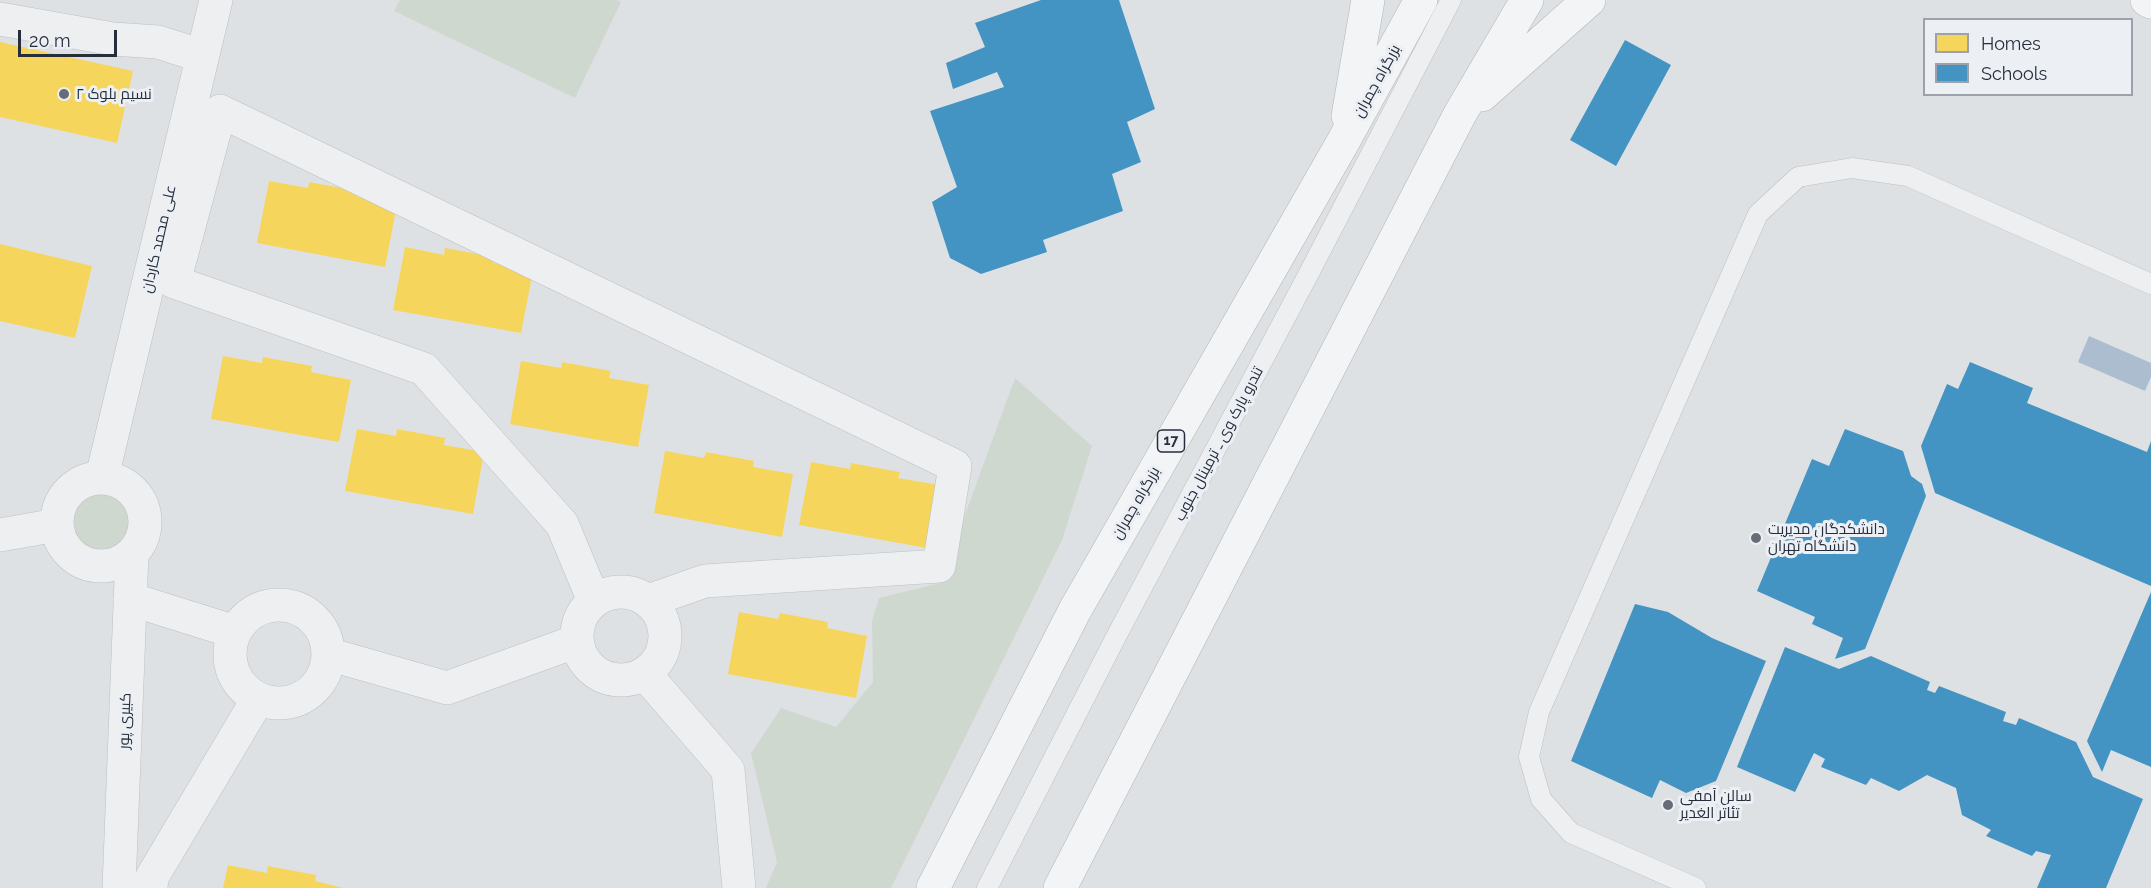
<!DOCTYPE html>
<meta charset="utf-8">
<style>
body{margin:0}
#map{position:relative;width:2151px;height:888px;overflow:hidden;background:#dee1e4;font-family:Raleway,sans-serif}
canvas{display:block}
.legend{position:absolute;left:1923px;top:18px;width:210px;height:78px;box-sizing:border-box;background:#eceff4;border:2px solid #9da2aa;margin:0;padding:8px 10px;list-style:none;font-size:18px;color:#262e3c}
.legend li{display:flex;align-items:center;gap:12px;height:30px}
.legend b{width:30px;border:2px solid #9da2aa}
.scale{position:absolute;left:18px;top:30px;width:99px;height:27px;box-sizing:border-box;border:3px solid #262e3c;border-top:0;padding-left:8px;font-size:18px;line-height:21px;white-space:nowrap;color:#262e3c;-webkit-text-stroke:4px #eceff4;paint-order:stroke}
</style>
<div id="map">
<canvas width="2151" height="888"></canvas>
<ul class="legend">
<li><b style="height:16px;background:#f6d55c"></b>Homes</li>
<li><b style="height:16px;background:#4393c3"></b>Schools</li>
</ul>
<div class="scale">20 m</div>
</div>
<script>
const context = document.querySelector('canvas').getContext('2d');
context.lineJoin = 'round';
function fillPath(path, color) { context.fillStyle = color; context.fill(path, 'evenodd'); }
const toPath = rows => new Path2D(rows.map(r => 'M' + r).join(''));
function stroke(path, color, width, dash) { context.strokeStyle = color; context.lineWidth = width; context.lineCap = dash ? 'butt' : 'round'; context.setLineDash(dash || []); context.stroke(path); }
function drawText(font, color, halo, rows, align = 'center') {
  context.font = font + ' Raleway,Cairo,sans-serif'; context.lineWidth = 6; context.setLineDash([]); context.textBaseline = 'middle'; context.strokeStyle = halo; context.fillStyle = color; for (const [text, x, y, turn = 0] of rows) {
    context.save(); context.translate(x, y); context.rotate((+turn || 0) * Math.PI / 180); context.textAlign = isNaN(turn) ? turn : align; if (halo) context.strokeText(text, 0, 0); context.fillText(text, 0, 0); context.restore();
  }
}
fillPath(toPath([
 [400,0,617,0,621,2,575,98,394,11],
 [1015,378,1092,446,1062,540,891,888,766,888,777,862,751,753,781,708,836,727,873,682,872,621,879,598,940,583],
 '72 521a30 30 0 1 1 60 0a30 30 0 1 1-60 0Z'
]), '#cfd8cf');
fillPath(toPath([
 [2089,336,2151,363,2151,377,2145,391,2078,362]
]), '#acbdcf');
fillPath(toPath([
 [0,42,133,71,117,143,0,117],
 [269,181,308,188,309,182,358,191,357,197,397,205,385,267,257,243],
 [0,244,92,266,75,338,0,321],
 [405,247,444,255,445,248,494,257,493,263,533,271,521,333,393,310],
 [223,356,262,363,263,357,312,366,311,372,351,380,339,442,211,419],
 [521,361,561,368,562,362,611,371,609,378,649,385,638,447,510,424],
 [357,429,396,436,397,429,445,438,444,445,484,452,473,514,345,491],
 [665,451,704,458,706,452,754,461,753,467,793,474,782,537,654,513],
 [811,462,850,469,851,463,900,472,898,478,939,485,927,548,799,525],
 [739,612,778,619,780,613,828,622,827,628,867,636,856,698,728,674],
 [228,865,267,873,268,866,316,875,315,881,343,888,223,888]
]), '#f6d55c');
fillPath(toPath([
 [1041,0,1119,0,1155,109,1127,122,1141,162,1112,174,1123,211,1043,240,1047,252,981,274,950,258,932,202,957,187,930,111,1004,87,997,72,953,89,946,63,985,47,975,23],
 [1625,40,1671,65,1616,166,1570,140],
 [1970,362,2033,388,2027,403,2147,452,2151,441,2151,586,1935,493,1921,446,1947,384,1958,389],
 [1845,429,1903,451,1911,476,1922,484,1926,496,1865,649,1835,659,1843,638,1812,624,1815,617,1757,591,1812,459,1829,466],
 [2151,592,2151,767,2111,750,2102,772,2087,741],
 [1635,604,1668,612,1712,638,1766,661,1716,781,1686,793,1660,780,1652,798,1571,761],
 [1785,647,1839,669,1871,656,1930,682,1927,690,1935,693,1939,686,2006,712,2003,721,2016,725,2019,718,2076,742,2093,777,2143,799,2106,888,2037,888,2051,855,2036,851,2032,856,1986,836,1991,830,1962,815,1956,788,1927,775,1899,791,1871,778,1866,785,1821,767,1825,759,1814,753,1795,792,1737,767]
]), '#4393c3');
const service = toPath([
 [987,888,1118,633,1308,275,1451,0],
 [1696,888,1571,833,1541,799,1529,757,1539,712,1758,214,1798,177,1852,168,1908,176,2151,284]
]);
const minor = toPath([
 [0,19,113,39,158,42,202,56],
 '577 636a44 44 0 1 1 88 0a44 44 0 1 1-88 0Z',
 [130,599,235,632],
 [594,601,562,524,424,369,174,282,220,111,955,466,939,566,705,581,648,601],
 '230 654a49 49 0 1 1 98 0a49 49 0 1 1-98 0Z',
 [328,654,447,688,577,641],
 [645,674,728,770,739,888],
 [151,888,152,877,258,699]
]);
const tertiary = toPath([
 [102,477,216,0],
 '57 522a44 44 0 1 1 88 0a44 44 0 1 1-88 0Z',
 [0,535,57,525],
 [119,888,132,554]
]);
const primary = toPath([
 [2147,0,2151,2]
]);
const trunk = toPath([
 [1482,95,1589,0],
 [1348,116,1368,0],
 [933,888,1075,610,1343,142,1421,0],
 [1060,888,1460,114,1527,0]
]);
stroke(service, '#bdbfc2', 21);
stroke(minor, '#bdbfc2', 34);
stroke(tertiary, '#bdbfc2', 34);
stroke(primary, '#bbbec2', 34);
stroke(trunk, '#b1b4b9', 34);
stroke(service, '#eeeff1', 20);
stroke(minor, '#eeeff1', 33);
stroke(tertiary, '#eeeff1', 33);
stroke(primary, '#f2f4f5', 33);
stroke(trunk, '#f2f4f5', 33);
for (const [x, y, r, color] of [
 [64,94,6,"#666d77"],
 [1756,538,6,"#666d77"],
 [1668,805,6,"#666d77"]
]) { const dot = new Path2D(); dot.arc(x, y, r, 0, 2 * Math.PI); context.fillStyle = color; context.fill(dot); stroke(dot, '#eceff4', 2); }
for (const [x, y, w] of [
 [1171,441,27]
]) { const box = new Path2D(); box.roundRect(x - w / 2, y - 11, w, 22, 4.5); context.fillStyle = '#eceff4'; context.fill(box); stroke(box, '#262e3c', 1.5); }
drawText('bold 14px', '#262e3c', null, [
 ["17",1171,441]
]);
drawText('15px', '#262e3c', '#eceff4', [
 ["بزرگراه چمران",1377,81,-61],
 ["علی محمد کاردان",159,239,-77],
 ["تندرو پارک وی ـ ترمینال جنوب",1219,444,-62],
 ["بزرگراه چمران",1136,503,-60],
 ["کبیری پور",125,721,-88]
]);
drawText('15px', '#262e3c', '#eceff4', [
 ["نسیم بلوک ۲",76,94],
 ["دانشکدگان مدیریت",1768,529],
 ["دانشگاه تهران",1768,546],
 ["سالن آمفی",1680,796],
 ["تئاتر الغدير",1680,813]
], 'left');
</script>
